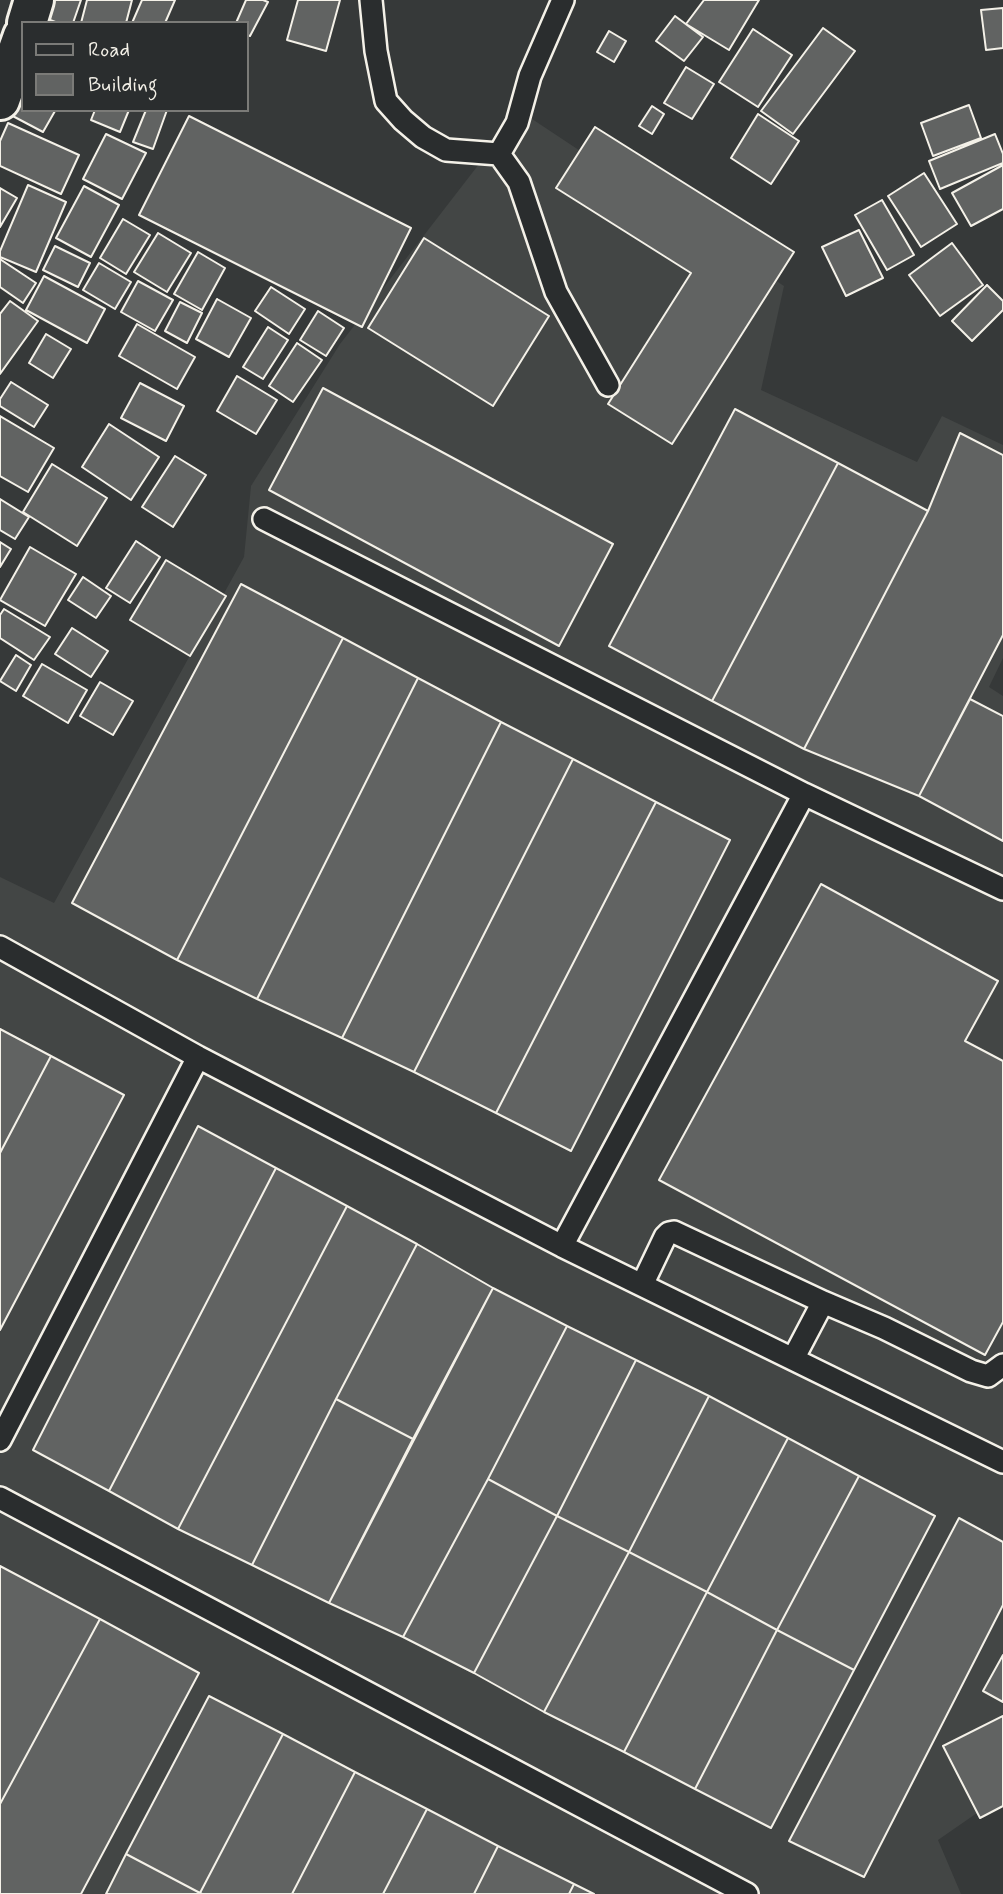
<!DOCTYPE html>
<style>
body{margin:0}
#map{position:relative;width:1003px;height:1894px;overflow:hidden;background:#363939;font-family:Mynerve,sans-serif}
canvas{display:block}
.legend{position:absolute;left:21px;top:21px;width:228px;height:91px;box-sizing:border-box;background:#2a2d2e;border:2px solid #7b7b78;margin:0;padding:9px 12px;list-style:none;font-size:21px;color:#f4f1e8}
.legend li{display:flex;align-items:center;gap:14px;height:35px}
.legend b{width:35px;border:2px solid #7b7b78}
</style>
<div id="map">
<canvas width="1003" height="1894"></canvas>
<ul class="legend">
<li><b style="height:9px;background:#2a2d2e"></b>Road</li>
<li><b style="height:19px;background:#616362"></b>Building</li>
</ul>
</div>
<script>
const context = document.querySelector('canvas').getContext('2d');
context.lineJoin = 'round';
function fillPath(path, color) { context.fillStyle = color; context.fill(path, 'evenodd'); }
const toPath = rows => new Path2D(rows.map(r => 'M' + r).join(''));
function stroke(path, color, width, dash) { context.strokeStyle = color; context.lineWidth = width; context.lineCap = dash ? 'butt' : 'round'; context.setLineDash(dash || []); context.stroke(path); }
fillPath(toPath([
 [520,111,784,286,761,390,917,462,942,416,1003,445,1003,658,989,687,1003,696,1003,1795,938,1840,961,1894,0,1894,0,877,54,903,244,557,251,486,340,344]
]), '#434645');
const building = toPath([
 [51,0,81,0,73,23,58,23,45,18,51,0],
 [87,0,132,0,126,23,81,23,87,0],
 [142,0,175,0,165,23,132,23,142,0],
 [246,0,263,0,268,2,250,36,247,35,247,23,236,23,246,0],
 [298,0,340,0,326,51,287,40,298,0],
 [704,0,759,0,729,50,686,24,704,0],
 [1003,8,1003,48,986,50,981,10,1003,8],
 [675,16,703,37,684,61,656,41,675,16],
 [823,28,855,51,793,134,761,111,823,28],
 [753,29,792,55,758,107,719,82,753,29],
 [609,31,626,41,614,62,597,52,609,31],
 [686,67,714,84,692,119,664,103,686,67],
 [23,94,23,110,55,111,43,132,7,113,23,94],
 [969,105,981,138,933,156,921,123,969,105],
 [652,106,664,114,652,134,639,126,652,106],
 [95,110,129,110,120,132,91,120,95,110],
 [146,110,167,110,153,149,133,142,146,110],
 [758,114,799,141,771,184,731,158,758,114],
 [189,116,411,228,362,327,139,215,189,116],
 [8,123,79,155,61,194,0,166,0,141,8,123],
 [595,127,794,252,672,444,608,404,691,273,556,188,595,127],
 [106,134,146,153,122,199,83,179,106,134],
 [995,134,1003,154,1003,163,940,189,929,161,995,134],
 [1003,165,1003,209,971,226,952,193,1003,165],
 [924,173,957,224,921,247,888,196,924,173],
 [28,185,66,202,36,272,0,257,0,251,28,185],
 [84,186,119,205,91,257,56,238,84,186],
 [0,188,17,198,0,227,0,188],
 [882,200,914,255,887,270,855,215,882,200],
 [123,219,150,235,126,274,100,258,123,219],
 [859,230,883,278,846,296,822,247,859,230],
 [158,233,191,253,167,292,134,272,158,233],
 [424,238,549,316,493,406,368,328,424,238],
 [952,243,983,285,940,316,909,275,952,243],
 [55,246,90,263,78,287,43,270,55,246],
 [198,252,225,268,202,310,174,294,198,252],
 [0,259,36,283,23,303,0,287,0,259],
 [99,263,131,282,115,309,83,290,99,263],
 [44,276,105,309,87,343,26,310,44,276],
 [138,281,173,300,155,331,121,312,138,281],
 [987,285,1003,301,1003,310,972,341,952,321,987,285],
 [271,287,305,309,289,334,255,311,271,287],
 [217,299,251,318,229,357,196,339,217,299],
 [10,301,38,321,0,374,0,314,10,301],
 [180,302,202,313,187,343,165,331,180,302],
 [318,311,344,328,326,356,300,340,318,311],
 [137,324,195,357,177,389,119,356,137,324],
 [268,327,288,340,263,379,243,367,268,327],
 [46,334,71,349,53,378,29,363,46,334],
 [297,343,322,360,293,402,269,386,297,343],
 [237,376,277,400,256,434,217,411,237,376],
 [11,382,48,405,34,427,0,406,0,399,11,382],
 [140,383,184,406,166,441,121,418,140,383],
 [323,388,613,544,559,646,269,490,323,388],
 [735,409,838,463,712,701,609,646,735,409],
 [0,416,54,448,28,492,0,476,0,416],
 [109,424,159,457,131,500,82,467,109,424],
 [960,433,1003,455,1003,635,919,796,804,749,928,511,960,433],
 [175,456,206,475,173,527,142,507,175,456],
 [838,463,928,511,804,749,712,701,838,463],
 [52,464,107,498,77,546,23,512,52,464],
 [0,499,29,517,15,539,0,530,0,499],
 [136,541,160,557,130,603,106,588,136,541],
 [0,542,11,549,0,567,0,542],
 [30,547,76,574,45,626,0,600,30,547],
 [166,560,226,596,190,656,130,620,166,560],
 [83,577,111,596,96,618,68,600,83,577],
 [241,584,343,638,177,960,72,903,241,584],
 [4,609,50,637,34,660,0,638,0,615,4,609],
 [72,628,108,651,91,677,55,654,72,628],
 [343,638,418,678,257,999,177,960,343,638],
 [16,655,31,665,16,691,0,681,16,655],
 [42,664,87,690,68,723,23,696,42,664],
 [418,678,501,722,342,1038,257,999,418,678],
 [100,682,133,701,113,735,80,716,100,682],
 [970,699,1003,716,1003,841,919,796,970,699],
 [501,722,573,759,414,1072,342,1038,501,722],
 [573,759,656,802,496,1113,414,1072,573,759],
 [656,802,730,840,571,1151,496,1113,656,802],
 [821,884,998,981,965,1041,1003,1061,1003,1322,985,1355,659,1180,821,884],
 [0,1029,51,1056,0,1153,0,1029],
 [51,1056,124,1095,0,1330,0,1153,51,1056],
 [198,1126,276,1168,109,1491,33,1450,198,1126],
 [276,1168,347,1206,178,1529,109,1491,276,1168],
 [347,1206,417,1244,336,1399,252,1565,178,1529,347,1206],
 [417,1244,493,1288,413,1439,336,1399,417,1244],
 [493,1288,567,1326,488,1479,403,1637,329,1603,493,1288],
 [567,1326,636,1360,557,1516,488,1479,567,1326],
 [636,1360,709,1396,629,1552,557,1516,636,1360],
 [709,1396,788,1438,707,1592,629,1552,709,1396],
 [336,1399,413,1439,329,1603,252,1565,336,1399],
 [788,1438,859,1476,777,1630,707,1592,788,1438],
 [859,1476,935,1516,854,1670,777,1630,859,1476],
 [488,1479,557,1516,474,1673,403,1637,488,1479],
 [557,1516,629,1552,544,1712,474,1673,557,1516],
 [959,1518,1003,1542,1003,1605,864,1877,789,1841,959,1518],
 [629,1552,707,1592,624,1752,544,1712,629,1552],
 [0,1566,100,1619,0,1804,0,1566],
 [707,1592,777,1630,695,1789,624,1752,707,1592],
 [100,1619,199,1673,81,1894,0,1894,0,1804,100,1619],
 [777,1630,854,1670,771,1828,695,1789,777,1630],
 [1003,1655,1003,1702,983,1691,1003,1655],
 [209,1696,283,1734,200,1893,126,1854,209,1696],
 [1003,1716,1003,1806,980,1818,943,1746,1003,1716],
 [283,1734,355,1772,292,1894,202,1894,200,1893,283,1734],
 [355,1772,427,1809,383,1894,292,1894,355,1772],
 [427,1809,498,1846,474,1894,383,1894,427,1809],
 [498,1846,574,1884,569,1894,474,1894,498,1846],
 [126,1854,200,1893,200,1894,106,1894,126,1854],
 [574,1884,594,1894,569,1894,574,1884]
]);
fillPath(building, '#616362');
stroke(building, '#f4f1e8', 2);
const lane = toPath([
 [371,0,376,51,386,101,403,120,423,137,446,150,499,154,519,182,556,292,608,385],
 [499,154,517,123,530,76,563,0],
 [264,519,804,794,562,1246],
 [804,794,1003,889],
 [0,947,198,1057,562,1246,1003,1462],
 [642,1285,665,1237,669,1233,674,1232,823,1302],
 [793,1359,823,1302,884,1328,971,1371,988,1376,1003,1365],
 [0,1440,198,1057],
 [0,1498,747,1894]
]);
const street = toPath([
 [27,23,34,0],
 [0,100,23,36]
]);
stroke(lane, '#f4f1e8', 26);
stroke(street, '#f4f1e8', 44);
stroke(lane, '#2a2d2e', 21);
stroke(street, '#2a2d2e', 38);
</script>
